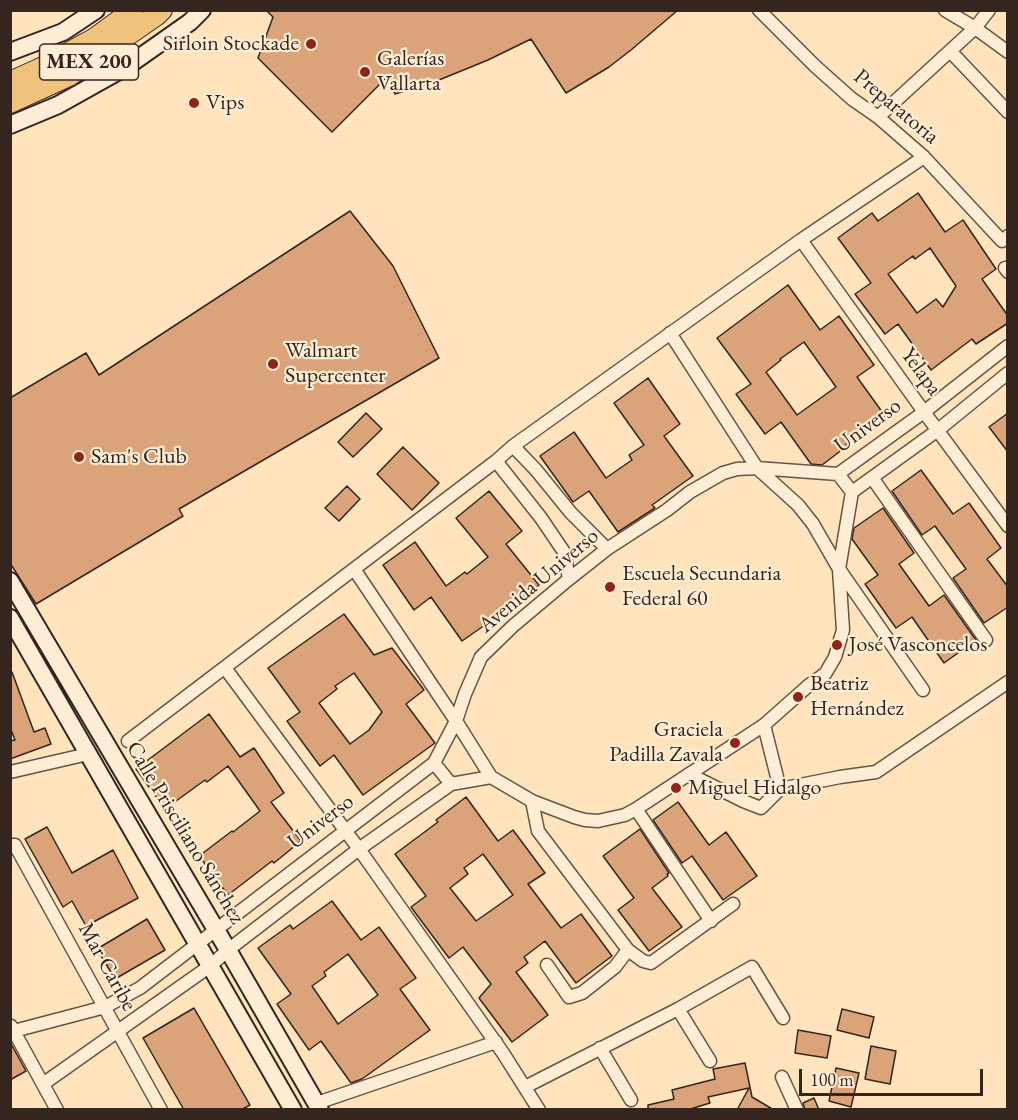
<!DOCTYPE html>
<meta charset="utf-8">
<style>
body{margin:0}
#map{position:relative;width:1018px;height:1120px;overflow:hidden;background:#fee3bd;font-family:"EB Garamond",serif}
canvas{display:block}
.frame{position:absolute;inset:0;border:12px solid #34251f;pointer-events:none}
.scale{position:absolute;left:799px;top:1069px;width:184px;height:27px;box-sizing:border-box;border:3px solid #34251f;border-top:0;padding-left:8px;font-size:18px;line-height:21px;white-space:nowrap;color:#34251f;-webkit-text-stroke:4px #feedd4;paint-order:stroke}
</style>
<div id="map">
<canvas width="1018" height="1120"></canvas>
<div class="frame"></div>
<div class="scale">100 m</div>
</div>
<script>
const context = document.querySelector('canvas').getContext('2d');
context.lineJoin = 'round';
function fillPath(path, color) { context.fillStyle = color; context.fill(path, 'evenodd'); }
const toPath = rows => new Path2D(rows.map(r => 'M' + r).join(''));
function stroke(path, color, width, dash) { context.strokeStyle = color; context.lineWidth = width; context.lineCap = dash ? 'butt' : 'round'; context.setLineDash(dash || []); context.stroke(path); }
function drawText(font, color, halo, rows, align = 'center') {
  context.font = font + ' "EB Garamond",serif'; context.lineWidth = 4.5; context.setLineDash([]); context.textBaseline = 'middle'; context.strokeStyle = halo; context.fillStyle = color; for (const [text, x, y, turn = 0] of rows) {
    context.save(); context.translate(x, y); context.rotate((+turn || 0) * Math.PI / 180); context.textAlign = isNaN(turn) ? turn : align; if (halo) context.strokeText(text, 0, 0); context.fillText(text, 0, 0); context.restore();
  }
}
const building = toPath([
 [266,10,678,10,631,50,609,67,566,93,531,39,488,60,439,80,395,94,388,76,332,132,258,58,273,17,266,10],
 [918,193,945,232,963,220,996,269,982,279,1008,316,1008,323,976,344,972,339,931,370,898,324,885,334,855,294,871,283,838,238,872,213,878,221,918,193],
 [930,248,956,286,943,307,936,299,917,313,888,274,913,256,915,259,930,248],
 [350,211,393,266,439,358,179,509,183,516,36,604,10,563,10,398,86,353,99,375,350,211],
 [788,285,820,330,839,316,874,365,857,377,885,416,846,444,847,446,822,465,811,464,781,422,765,434,736,394,751,384,717,338,788,285],
 [804,342,836,387,797,415,766,372,781,360,780,359,804,342],
 [648,378,680,424,664,436,693,476,652,505,655,508,618,532,589,491,573,502,540,456,574,432,606,478,632,460,629,455,644,445,614,403,648,378],
 [366,413,382,429,353,457,338,442,366,413],
 [1008,413,1008,452,989,427,1008,413],
 [403,447,439,483,412,510,377,474,403,447],
 [921,470,953,514,969,503,1001,548,987,559,1008,587,1008,607,984,623,953,578,966,569,935,526,922,535,892,491,921,470],
 [347,486,360,499,339,521,325,508,347,486],
 [489,491,522,531,506,544,539,585,506,612,505,611,462,641,431,597,414,610,383,565,415,542,446,586,465,572,467,574,488,557,456,518,489,491],
 [883,508,914,553,899,564,929,606,944,595,976,640,944,663,912,617,896,628,865,584,878,575,852,539,854,528,883,508],
 [344,614,374,655,392,648,424,690,406,704,435,743,363,795,334,755,320,766,287,721,300,712,268,668,344,614],
 [354,673,382,712,369,730,350,744,319,703,337,689,335,686,354,673],
 [12,672,34,732,45,728,51,744,10,759,10,741,15,740,10,727,10,673,12,672],
 [209,714,240,757,254,748,284,793,271,802,301,841,274,863,272,861,228,895,199,856,232,831,233,832,260,811,228,766,207,782,205,780,165,809,136,769,209,714],
 [466,797,498,841,513,830,545,873,528,884,561,928,581,914,612,956,576,983,545,941,524,957,528,963,516,972,548,1015,512,1042,479,998,491,984,463,947,449,958,411,907,426,896,395,854,438,822,436,820,466,797],
 [483,854,513,895,476,921,450,888,468,874,464,868,483,854],
 [678,802,709,845,726,832,757,876,723,900,692,856,682,863,653,820,678,802],
 [47,827,72,873,113,850,138,898,86,926,72,901,63,907,25,839,47,827],
 [640,829,669,873,667,874,668,876,652,888,682,927,649,951,618,910,634,898,603,856,640,829],
 [332,901,361,940,379,927,416,978,400,989,430,1030,362,1079,351,1083,321,1041,309,1050,277,1004,291,994,258,948,290,925,293,929,332,901],
 [348,954,378,995,338,1024,312,986,326,976,324,972,348,954],
 [147,919,165,950,115,979,97,949,147,919],
 [194,1008,250,1105,241,1110,184,1110,143,1038,194,1008],
 [842,1009,874,1017,869,1038,837,1030,842,1009],
 [798,1030,831,1036,827,1058,795,1053,798,1030],
 [10,1042,26,1071,10,1080,10,1042],
 [871,1046,896,1051,890,1084,865,1079,871,1046],
 [745,1063,752,1097,774,1110,737,1110,749,1088,708,1097,710,1103,687,1110,648,1110,648,1105,674,1099,672,1090,715,1079,713,1069,745,1063],
 [836,1068,859,1073,851,1107,829,1101,836,1068],
 [814,1098,819,1110,805,1110,803,1103,814,1098]
]);
fillPath(building, '#dba379');
stroke(building, '#34251f', 1.5);
const minor = toPath([
 [759,10,815,66,852,99,878,117,924,157,1002,241,1008,236],
 [945,10,975,28,1008,52],
 [950,51,1008,112],
 [878,117,975,28,989,10],
 [801,240,924,412,1008,526],
 [1005,268,1008,272],
 [670,333,757,468,798,505,813,524,839,569,923,690],
 [513,446,536,470,571,513,607,549],
 [496,461,541,518,564,552,569,579],
 [838,474,852,492],
 [873,479,986,640],
 [354,569,456,721,491,777,532,801,574,817,585,820,598,821,625,815,636,809,764,725,808,686,825,674,835,657,843,630,839,569,852,492,938,430,1008,373],
 [225,668,359,849,503,1053,539,1110],
 [764,725,780,789,840,777,876,772,1008,682],
 [128,741,496,461,513,446,801,240,924,157],
 [434,763,451,784],
 [10,772,88,754],
 [689,774,743,801,761,808,780,789],
 [532,801,538,831,628,950,643,961,651,963,733,904],
 [636,809,711,921],
 [10,845,15,845,161,1110],
 [547,965,569,997,582,993,615,967,628,950],
 [678,1009,710,1061],
 [11,1026,57,1110],
 [10,1032,105,1007,140,988,434,763,456,721,465,694,481,657,513,626,569,579,607,549,667,510,690,492,723,473,737,469,757,468,838,474,924,412,1008,346],
 [600,1048,631,1100],
 [782,1077,797,1110],
 [43,1084,210,966,228,950,359,849,451,784,491,777],
 [525,1087,678,1009,752,967,783,1018],
 [317,1103,496,1042]
]);
const secondary = toPath([
 [10,52,63,32,96,10],
 [10,125,58,105,126,67,190,22,202,10],
 [10,581,228,950,320,1110],
 [10,618,293,1110]
]);
const trunk = toPath([
 [10,82,39,69,95,38,133,10],
 [10,103,69,76,157,15,162,10]
]);
stroke(minor, '#665446', 15);
stroke(secondary, '#34251f', 20);
stroke(trunk, '#34251f', 22);
stroke(minor, '#feedd4', 12);
stroke(secondary, '#feedd4', 16);
stroke(trunk, '#efc27e', 20);
for (const [x, y, r, color] of [
 [311,44,6,"#8f2418"],
 [365,72,6,"#8f2418"],
 [194,103,6,"#8f2418"],
 [273,364,6,"#8f2418"],
 [79,457,6,"#8f2418"],
 [610,587,6,"#8f2418"],
 [837,645,6,"#8f2418"],
 [798,697,6,"#8f2418"],
 [735,743,6,"#8f2418"],
 [676,788,6,"#8f2418"]
]) { const dot = new Path2D(); dot.arc(x, y, r, 0, 2 * Math.PI); context.fillStyle = color; context.fill(dot); stroke(dot, '#feedd4', 2); }
for (const [x, y, w] of [
 [89,62,99]
]) { const box = new Path2D(); box.roundRect(x - w / 2, y - 18, w, 36, 4.5); context.fillStyle = '#feedd4'; context.fill(box); stroke(box, '#34251f', 1.5); }
drawText('bold 21px', '#34251f', null, [
 ["MEX 200",89,62]
]);
drawText('22px', '#34251f', '#feedd4', [
 ["Sirloin Stockade",299,44,"right"],
 ["Galerías",377,59],
 ["Vallarta",377,84],
 ["Vips",206,103],
 ["Walmart",285,351],
 ["Supercenter",285,376],
 ["Sam's Club",91,457],
 ["Escuela Secundaria",622,574],
 ["Federal 60",622,599],
 ["José Vasconcelos",849,645],
 ["Beatriz",810,684],
 ["Hernández",810,709],
 ["Graciela",723,730,"right"],
 ["Padilla Zavala",723,755,"right"],
 ["Miguel Hidalgo",688,788]
], 'left');
drawText('22px', '#34251f', '#feedd4', [
 ["Preparatoria",896,107,40],
 ["Yelapa",921,372,54],
 ["Universo",868,426,-36],
 ["Avenida Universo",539,581,-40],
 ["Universo",321,822,-37],
 ["Calle Prisciliano Sánchez",185,833,59],
 ["Mar Caribe",107,967,61]
]);
</script>
